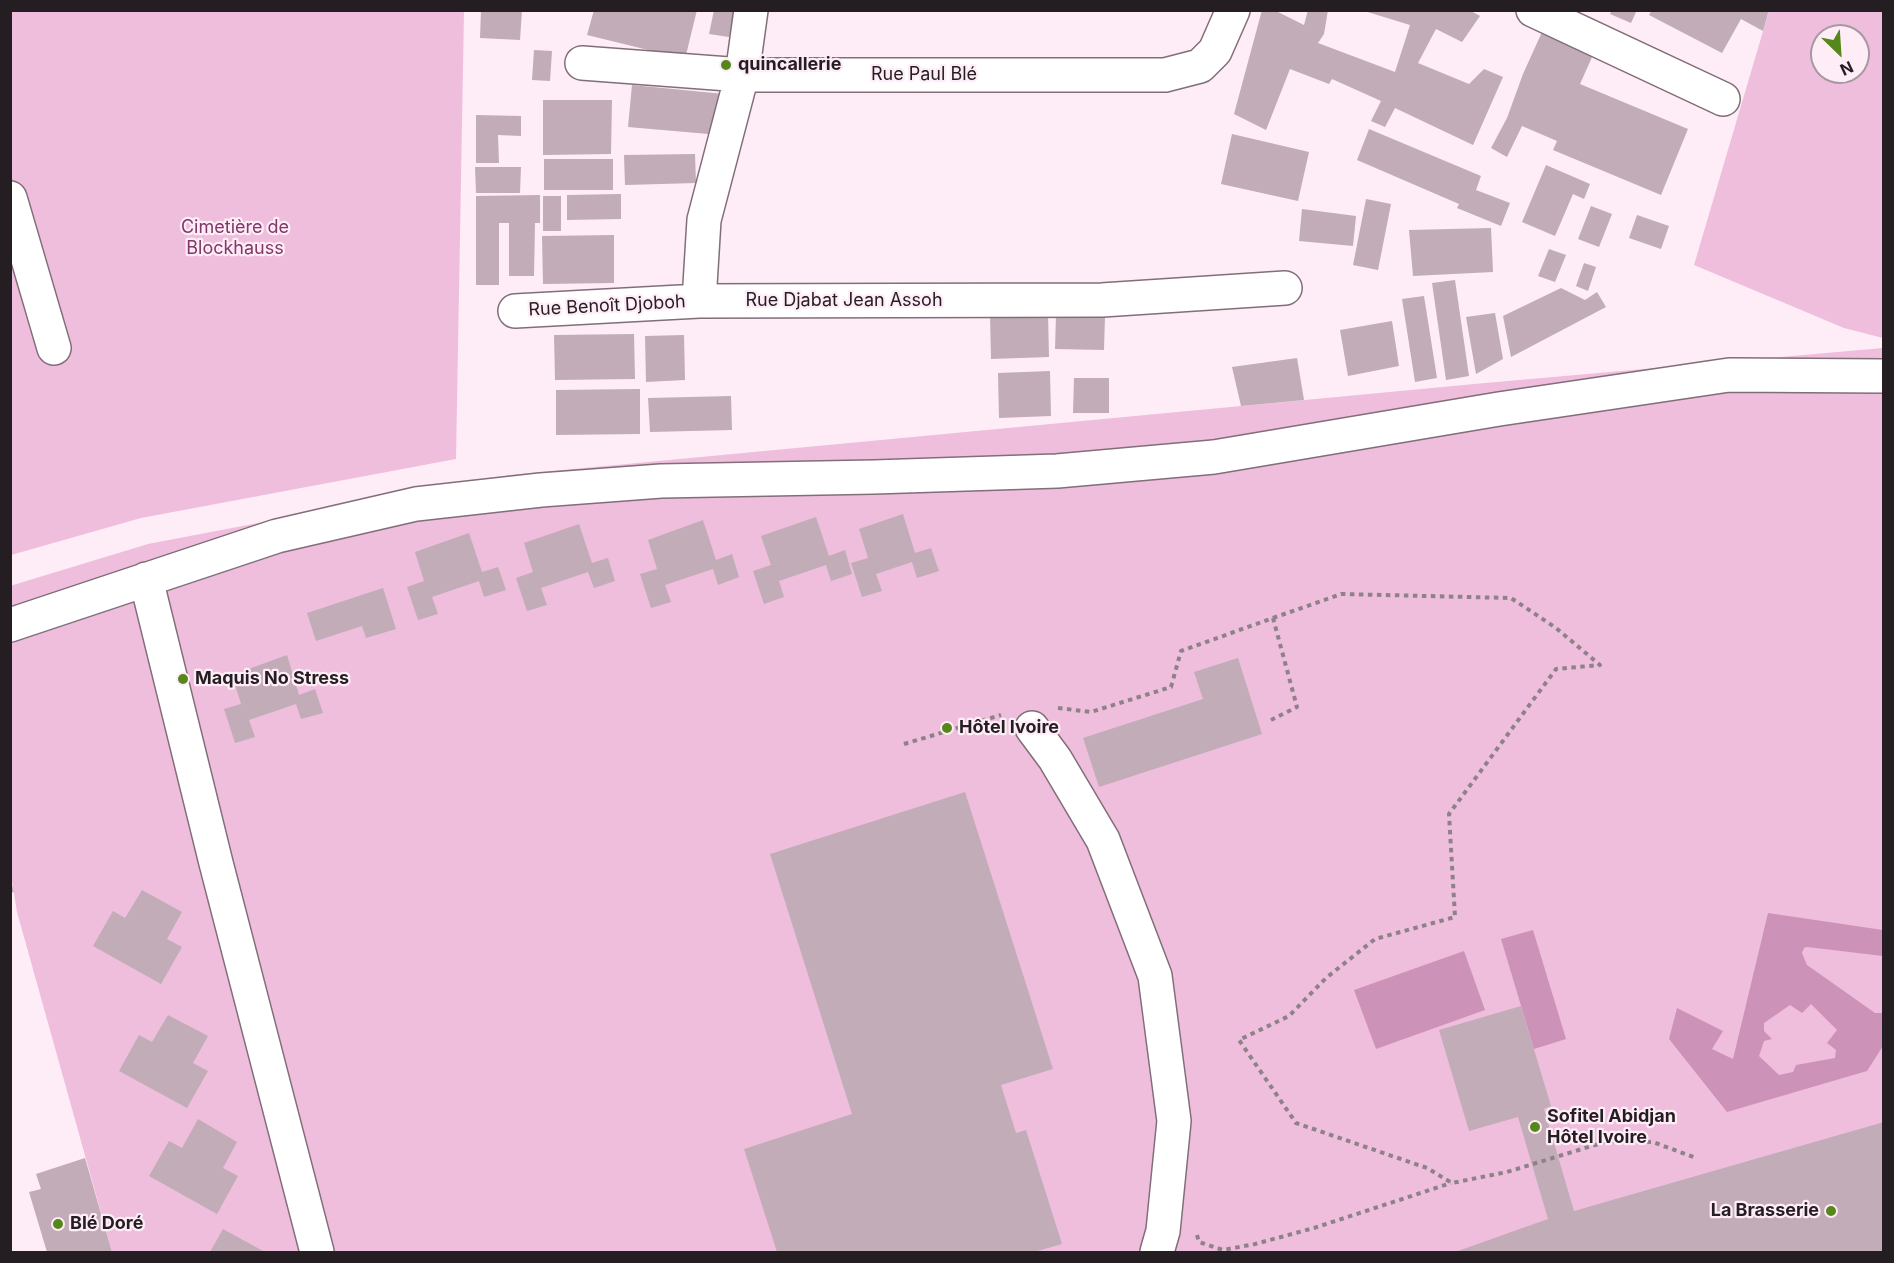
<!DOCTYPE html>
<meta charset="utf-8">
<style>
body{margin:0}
#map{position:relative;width:1894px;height:1263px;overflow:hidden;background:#feecf6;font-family:Inter,sans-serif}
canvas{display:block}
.frame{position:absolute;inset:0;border:12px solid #241d21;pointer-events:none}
.north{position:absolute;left:1810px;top:24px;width:60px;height:60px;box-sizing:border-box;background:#feecf6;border:2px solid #a799a1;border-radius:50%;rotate:155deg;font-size:16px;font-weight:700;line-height:24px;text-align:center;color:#241d21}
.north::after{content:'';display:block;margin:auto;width:21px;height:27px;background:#56871b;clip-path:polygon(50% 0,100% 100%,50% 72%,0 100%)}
</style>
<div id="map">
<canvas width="1894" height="1263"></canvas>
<div class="frame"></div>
<div class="north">N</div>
</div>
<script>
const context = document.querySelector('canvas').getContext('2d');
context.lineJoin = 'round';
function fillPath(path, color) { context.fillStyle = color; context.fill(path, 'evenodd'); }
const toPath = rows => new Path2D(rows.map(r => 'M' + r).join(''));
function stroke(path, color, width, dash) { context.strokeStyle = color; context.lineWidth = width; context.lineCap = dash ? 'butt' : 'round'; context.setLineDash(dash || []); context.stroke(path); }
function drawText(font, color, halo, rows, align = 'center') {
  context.font = font + ' Inter,sans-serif'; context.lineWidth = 4.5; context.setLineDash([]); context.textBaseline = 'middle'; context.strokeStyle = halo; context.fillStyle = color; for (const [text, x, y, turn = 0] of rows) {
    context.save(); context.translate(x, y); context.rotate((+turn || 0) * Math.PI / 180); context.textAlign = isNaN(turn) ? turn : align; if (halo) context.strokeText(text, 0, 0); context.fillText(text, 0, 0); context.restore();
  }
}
fillPath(toPath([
 [11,11,464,11,456,459,141,518,11,555],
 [1769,11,1883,11,1883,338,1844,328,1694,265],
 [1822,36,1858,36,1858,72,1822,72],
 [1883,348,1883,1252,112,1252,17,912,10,869,10,586,148,544,510,475,1485,383]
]), '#efbedc');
fillPath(toPath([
 [1768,913,1883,930,1883,956,1807,947,1804,948,1802,953,1807,965,1875,1013,1883,1013,1883,1046,1867,1071,1727,1112,1669,1039,1677,1008,1723,1031,1712,1049,1733,1059],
 [1811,1004,1837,1030,1827,1043,1836,1050,1835,1058,1796,1065,1793,1072,1779,1075,1759,1056,1764,1041,1772,1039,1764,1031,1764,1023,1790,1005,1802,1013],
 [1533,930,1566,1039,1534,1049,1501,939],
 [1464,951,1485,1010,1376,1049,1354,990]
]), '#cd92b7');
fillPath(toPath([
 [481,10,522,10,520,40,480,38],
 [594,10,697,10,685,59,587,35],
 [714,10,736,10,729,37,709,34],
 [1262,10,1274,10,1304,25,1308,10,1328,10,1324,34,1318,43,1395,72,1410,25,1361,10,1469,10,1480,16,1462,42,1436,29,1418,63,1469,84,1484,69,1503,77,1473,145,1395,108,1385,127,1371,121,1381,101,1332,79,1329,84,1290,69,1266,130,1234,114],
 [1612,10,1637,10,1631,23,1610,14],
 [1652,10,1769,10,1763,31,1741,19,1722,53,1649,15],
 [1542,32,1593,55,1580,84,1688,129,1661,195,1553,150,1557,141,1522,126,1507,157,1491,148,1507,118,1523,74],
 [534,50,552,51,550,81,532,80],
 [632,85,724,94,720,135,628,127],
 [543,100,612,100,611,154,543,155],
 [476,115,521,116,521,136,498,135,499,163,476,163],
 [1369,129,1481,176,1476,190,1510,203,1501,226,1457,208,1459,204,1357,160],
 [1232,134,1309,152,1298,201,1221,184],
 [695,154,696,183,625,185,624,155],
 [544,159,613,159,613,190,544,190],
 [1546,165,1590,184,1584,199,1573,194,1555,236,1522,222],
 [475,167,521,167,520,193,476,193],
 [621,194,621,219,567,220,567,195],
 [540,195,540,223,535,223,534,276,509,276,509,223,499,223,499,285,476,285,476,196],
 [543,196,561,196,561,231,543,231],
 [1366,199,1391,204,1378,270,1353,265],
 [1591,206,1612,214,1599,247,1578,239],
 [1302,209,1356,216,1353,246,1299,241],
 [1637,215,1669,226,1661,249,1629,238],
 [1491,228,1493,272,1413,276,1409,230],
 [614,235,614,283,543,284,542,236],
 [1549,249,1566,255,1555,282,1538,276],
 [1584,263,1596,267,1588,291,1576,286],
 [1455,280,1469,376,1446,380,1432,283],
 [1561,288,1585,300,1597,292,1606,307,1511,357,1503,316],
 [1424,296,1437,378,1415,382,1402,299],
 [1048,313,1049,357,991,359,990,315],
 [1495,313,1503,359,1476,374,1466,317],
 [1056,315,1105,316,1104,350,1055,349],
 [1392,321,1399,366,1348,376,1340,330],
 [634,334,635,379,555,380,554,335],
 [684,335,685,380,646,382,645,336],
 [1297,358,1304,400,1241,406,1232,367],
 [1050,371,1051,416,999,418,998,373],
 [1074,378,1109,378,1109,413,1073,413],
 [640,389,640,434,556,435,556,390],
 [731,396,732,430,650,432,648,398],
 [903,514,915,553,931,548,939,571,917,578,912,562,876,574,882,591,862,597,851,563,868,558,859,529],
 [816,517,829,556,845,550,852,574,831,581,826,565,779,581,784,597,764,604,753,571,771,565,761,536],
 [703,520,716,560,732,554,739,577,718,585,713,569,665,585,671,602,651,608,640,574,657,569,648,540],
 [579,524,592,563,608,558,615,581,594,588,588,572,541,588,547,605,527,611,516,578,533,572,524,543],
 [469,533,482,572,498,567,506,590,484,597,479,581,432,597,438,614,418,620,407,587,424,581,415,552],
 [383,588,396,629,366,638,362,626,316,641,307,613],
 [287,655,299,695,315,689,323,713,301,719,296,704,249,720,255,737,235,743,224,709,241,704,232,675],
 [1238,658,1262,734,1099,787,1083,738,1203,699,1194,672],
 [965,792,1053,1069,1001,1085,1016,1133,1026,1130,1062,1244,1034,1252,777,1252,744,1149,852,1114,770,854],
 [10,877,14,892,10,893],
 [142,890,182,912,167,939,182,947,161,984,93,946,113,911,125,918],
 [1521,1006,1551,1106,1544,1109,1574,1211,1884,1122,1884,1252,1455,1252,1548,1219,1518,1117,1469,1131,1439,1030],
 [168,1015,208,1036,193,1063,208,1071,187,1108,119,1071,139,1035,152,1042],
 [198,1119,237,1142,223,1168,238,1176,217,1214,149,1176,169,1141,182,1148],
 [85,1158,112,1252,47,1252,29,1192,41,1189,36,1174],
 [223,1229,263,1251,262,1252,210,1252]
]), '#c1acb8');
const minor = toPath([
 [751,10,742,75,704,220,699,301,1102,300,1285,288],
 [1533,10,1723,99],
 [582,63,742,75,1165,75,1200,66,1215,51,1233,10],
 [10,198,54,348],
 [515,311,699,301],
 [146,579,216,863,317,1252],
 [10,625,277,536,416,504,541,490,661,481,874,477,1057,471,1214,457,1499,409,1729,375,1884,376],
 [1032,728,1055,759,1103,840,1155,976,1174,1121,1163,1231,1157,1252]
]);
stroke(minor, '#816e79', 36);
stroke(toPath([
 [1273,618,1341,594,1511,598,1556,628,1600,665,1556,669,1449,814,1455,917,1375,939,1326,978,1289,1016,1239,1040,1296,1123,1427,1168,1452,1183,1507,1172,1608,1141,1653,1142,1696,1158],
 [1058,708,1091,712,1171,687,1181,651,1273,618,1297,707,1271,720],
 [904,744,1001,715],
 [1197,1235,1199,1242,1223,1250,1255,1244,1314,1228,1451,1183]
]), '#8e8289', 4, [4.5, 4.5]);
stroke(minor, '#fff', 33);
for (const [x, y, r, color] of [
 [726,65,6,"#56871b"],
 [183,679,6,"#56871b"],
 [947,728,6,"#56871b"],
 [1535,1127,6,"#56871b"],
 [1831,1211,6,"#56871b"],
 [58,1224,6,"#56871b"]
]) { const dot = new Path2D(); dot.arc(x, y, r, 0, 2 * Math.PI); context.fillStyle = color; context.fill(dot); stroke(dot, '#feecf6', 2); }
drawText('bold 18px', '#241d21', '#feecf6', [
 ["quincallerie",738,65],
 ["Maquis No Stress",195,679],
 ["Hôtel Ivoire",959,728],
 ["Sofitel Abidjan",1547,1117],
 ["Hôtel Ivoire",1547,1138],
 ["La Brasserie",1819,1211,"right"],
 ["Blé Doré",70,1224]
], 'left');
drawText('18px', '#241d21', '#feecf6', [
 ["Rue Paul Blé",924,75],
 ["Rue Djabat Jean Assoh",844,301],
 ["Rue Benoît Djoboh",607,306,-3]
]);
drawText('18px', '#803869', '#feecf6', [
 ["Cimetière de",235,228],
 ["Blockhauss",235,249]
]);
</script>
